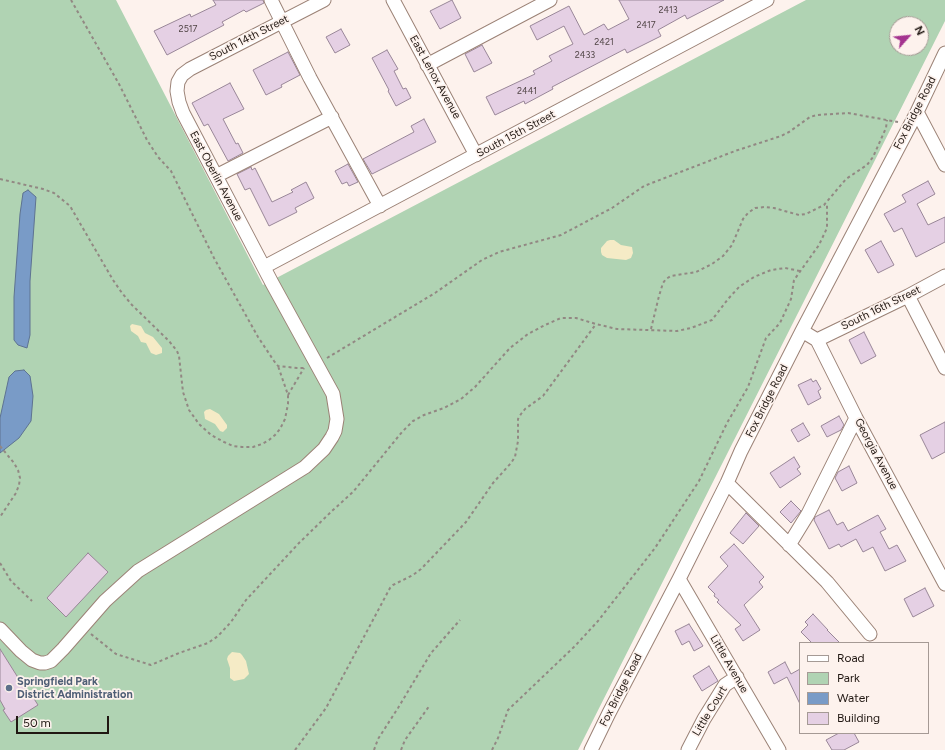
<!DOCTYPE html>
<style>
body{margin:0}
#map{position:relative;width:945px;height:750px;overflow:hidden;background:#fdf2ed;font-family:Figtree,sans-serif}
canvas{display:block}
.legend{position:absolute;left:799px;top:642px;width:130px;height:92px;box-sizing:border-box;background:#fdf2ed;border:1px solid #a59a95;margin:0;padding:5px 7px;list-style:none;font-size:12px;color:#201712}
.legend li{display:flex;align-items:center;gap:8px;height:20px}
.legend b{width:20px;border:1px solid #a59a95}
.north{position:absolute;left:889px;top:16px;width:40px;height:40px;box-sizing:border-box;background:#fdf2ed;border:1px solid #a59a95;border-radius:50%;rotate:63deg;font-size:11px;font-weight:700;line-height:16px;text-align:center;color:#201712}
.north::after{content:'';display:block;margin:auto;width:14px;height:18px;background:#a4338f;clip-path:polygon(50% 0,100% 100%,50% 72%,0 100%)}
.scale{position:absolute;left:16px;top:716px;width:93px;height:18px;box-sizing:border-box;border:2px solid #201712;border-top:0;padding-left:5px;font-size:12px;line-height:14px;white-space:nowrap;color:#201712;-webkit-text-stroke:3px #fdf2ed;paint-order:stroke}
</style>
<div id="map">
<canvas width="945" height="750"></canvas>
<ul class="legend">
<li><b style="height:5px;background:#fff"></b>Road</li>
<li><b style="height:11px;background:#b0d3b3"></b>Park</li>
<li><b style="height:11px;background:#799bc7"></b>Water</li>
<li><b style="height:11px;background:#e5d0e4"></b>Building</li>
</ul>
<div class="north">N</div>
<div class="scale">50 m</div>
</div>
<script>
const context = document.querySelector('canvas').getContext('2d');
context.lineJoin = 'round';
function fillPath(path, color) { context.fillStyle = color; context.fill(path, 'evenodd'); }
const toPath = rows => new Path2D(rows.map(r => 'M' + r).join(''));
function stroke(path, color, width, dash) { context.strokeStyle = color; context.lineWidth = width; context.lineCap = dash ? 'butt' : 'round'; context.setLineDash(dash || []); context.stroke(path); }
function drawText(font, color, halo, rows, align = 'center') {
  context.font = font + ' Figtree,sans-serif'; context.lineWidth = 3.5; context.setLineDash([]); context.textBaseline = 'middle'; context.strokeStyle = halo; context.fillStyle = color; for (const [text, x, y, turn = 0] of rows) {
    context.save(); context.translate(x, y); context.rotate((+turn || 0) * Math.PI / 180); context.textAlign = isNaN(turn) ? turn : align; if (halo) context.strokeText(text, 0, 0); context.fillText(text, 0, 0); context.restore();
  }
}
fillPath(toPath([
 [0,0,116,0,263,285,806,0,945,0,945,21,578,750,0,750],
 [897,24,921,24,921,48,897,48]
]), '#b0d3b3');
fillPath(toPath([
 [610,240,614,240,621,245,632,247,633,253,631,258,626,260,607,258,602,255,601,252,601,248,607,241],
 [132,324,141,326,145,333,153,337,162,348,162,353,156,355,151,353,146,343,141,342,138,336,131,331,130,326],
 [210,409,219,414,227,425,227,428,223,432,220,431,215,424,205,419,204,412,206,410],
 [232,652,240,653,242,655,246,661,249,674,244,679,234,681,230,678,230,668,227,659,228,656]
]), '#f5ebc6');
const water = toPath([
 [28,190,36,197,30,281,30,335,27,348,18,345,14,340,14,297,20,214,23,193,28,190],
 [24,370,30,376,33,396,31,421,19,438,0,453,0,418,9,377,15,371,24,370]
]);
fillPath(water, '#799bc7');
stroke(water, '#5e7391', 1);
const building = toPath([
 [213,0,263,0,264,3,246,12,244,10,222,22,224,25,167,55,154,31,190,14,191,17,216,5,213,0],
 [452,0,461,18,440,29,430,11,452,0],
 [619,0,724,0,687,19,685,15,658,30,661,36,627,53,625,49,552,87,553,89,525,104,524,101,495,115,486,97,535,74,533,71,552,61,549,56,573,44,564,26,537,40,530,26,569,6,584,35,604,24,608,30,629,19,619,0],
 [341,29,350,45,335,53,326,37,341,29],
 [482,45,492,63,474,72,465,54,482,45],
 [387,50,398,69,394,71,403,89,406,88,411,98,396,106,388,91,389,90,372,58,387,50],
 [288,52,300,75,281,85,282,87,266,95,253,70,288,52],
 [230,83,244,109,223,119,236,144,238,143,243,153,228,161,208,124,204,126,192,103,230,83],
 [424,119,436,142,372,174,363,159,414,132,411,126,424,119],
 [348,164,358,182,349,186,347,182,342,184,335,171,348,164],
 [251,167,252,170,255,168,272,202,293,192,291,190,306,182,314,198,295,208,297,212,269,226,250,188,245,190,237,174,251,167],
 [928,181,935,194,917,204,928,225,945,217,945,242,916,257,902,228,894,232,884,214,906,202,902,195,928,181],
 [881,241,894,265,878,273,865,250,881,241],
 [864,332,876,356,861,364,849,340,864,332],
 [811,379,813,382,816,380,821,389,818,391,821,398,808,405,798,385,811,379],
 [839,416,844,425,841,430,827,437,821,426,839,416],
 [945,422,945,452,932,459,920,435,945,422],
 [803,423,810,435,798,442,791,430,803,423],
 [794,457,800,467,797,469,801,474,780,488,770,473,794,457],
 [849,466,857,483,842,491,835,478,838,472,849,466],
 [791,501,801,511,791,523,780,512,791,501],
 [829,510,837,525,843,522,848,531,878,515,886,529,880,532,889,549,897,545,906,561,885,571,873,547,863,552,856,539,841,547,839,544,829,549,814,520,815,517,829,510],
 [746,513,759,526,743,544,730,533,746,513],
 [734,544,764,577,759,582,763,587,744,605,760,630,743,641,735,629,741,625,717,602,719,600,714,596,715,594,708,587,728,566,720,557,734,544],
 [88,553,108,572,66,617,47,598,88,553],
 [925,588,934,606,913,617,904,599,925,588],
 [813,614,828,630,827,630,840,643,812,643,801,632,808,625,805,622,813,614],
 [689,624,703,646,694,651,689,641,682,645,675,631,689,624],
 [0,649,27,692,29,691,38,705,11,722,3,710,5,709,0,700,0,649],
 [785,662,791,674,800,669,800,704,787,677,774,684,768,672,785,662],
 [709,666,718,681,702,691,693,676,709,666],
 [839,733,854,733,859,742,844,750,832,750,826,740,839,733]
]);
fillPath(building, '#e5d0e4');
stroke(building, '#998698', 1);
const minor = toPath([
 [271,0,310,78,380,206],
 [393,0,476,155],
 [427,65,550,0],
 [917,112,945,165],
 [216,176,332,117],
 [264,267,767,0],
 [908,296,945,368],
 [802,331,817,340,856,418,945,584],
 [817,340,908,296,945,276],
 [727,483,827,582,870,634],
 [789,545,808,514,856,418],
 [679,579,779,750],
 [0,629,21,651,32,660,40,663,45,663,51,661,63,649,105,601,138,571,305,467,324,449,332,437,335,431,337,419,333,394,272,283,183,113,179,102,177,91,178,82,182,75,190,69,324,0],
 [591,750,609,713,679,579,727,483,741,451,802,331,917,112,945,53],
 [688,750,704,719,725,685,737,677]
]);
stroke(minor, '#9b8276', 15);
stroke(toPath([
 [71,0,119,84,147,140,158,157,171,171,214,258,258,337,274,361,278,366,297,368,304,368],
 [0,179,43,189,54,193,70,206,113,280,122,293,132,305,169,341,177,351,179,356,183,392,189,410,199,424,211,435,224,442,233,446,242,447,253,447,262,444,269,440,275,435,280,429,285,419,288,404,288,395,278,366],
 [651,329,659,296,663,283,666,279,671,276,696,272,712,264,723,256,732,245,743,219,748,213,755,208,765,207,774,208,799,215,806,214,824,205,846,179,867,165,873,157,886,128,887,120],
 [327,358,435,293,482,260,499,252,561,235,612,208,644,186,735,151,781,136,789,132,810,117,817,115,848,113,898,122],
 [288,395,304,368],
 [0,446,14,463,18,470,20,478,19,485,16,493,0,517],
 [0,563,11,581,32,601],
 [91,634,116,654,151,665,179,653,208,643,218,636,231,622,246,600,299,543,333,510,353,492,402,432,413,421,424,415,444,408,461,399,475,387,510,348,528,334,545,325,561,318,576,318,596,324,617,329,677,331,691,328,712,320,728,299,739,287,754,277,771,270,785,268,800,271],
 [295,750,326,708,390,588,393,585,413,575,421,569,466,522,493,483,511,463,515,457,518,441,518,419,521,414,525,409,543,396,596,324],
 [374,750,378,739,398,708,431,653,460,620],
 [401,750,405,740,430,705],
 [492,750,498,738,508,710,575,646,598,621,655,548,699,481,727,423,748,387,766,338,780,323,791,299,794,280,819,245,827,228,827,203]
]), '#928883', 2, [3, 3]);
stroke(minor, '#fff', 13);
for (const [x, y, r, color] of [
 [9,688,4,"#5c6f8a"]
]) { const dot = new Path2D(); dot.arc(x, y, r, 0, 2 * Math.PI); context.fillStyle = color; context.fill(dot); stroke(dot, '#fdf2ed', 1.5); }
drawText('9px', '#514546', null, [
 ["2413",668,10],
 ["2417",646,25],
 ["2517",188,29],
 ["2421",604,42],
 ["2433",585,55],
 ["2441",527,91]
]);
drawText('11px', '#201712', '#fdf2ed', [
 ["South 14th Street",249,38,-27],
 ["East Lenox Avenue",435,77,61],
 ["Fox Bridge Road",915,113,-63],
 ["South 15th Street",516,134,-28],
 ["East Oberlin Avenue",216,176,62],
 ["South 16th Street",881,308,-26],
 ["Fox Bridge Road",767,401,-63],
 ["Georgia Avenue",876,454,62],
 ["Little Avenue",729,664,60],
 ["Fox Bridge Road",621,690,-63],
 ["Little Court",710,711,-59]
]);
drawText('bold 11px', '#4e5e75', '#fdf2ed', [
 ["Springfield Park",17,682],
 ["District Administration",17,695]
], 'left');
</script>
